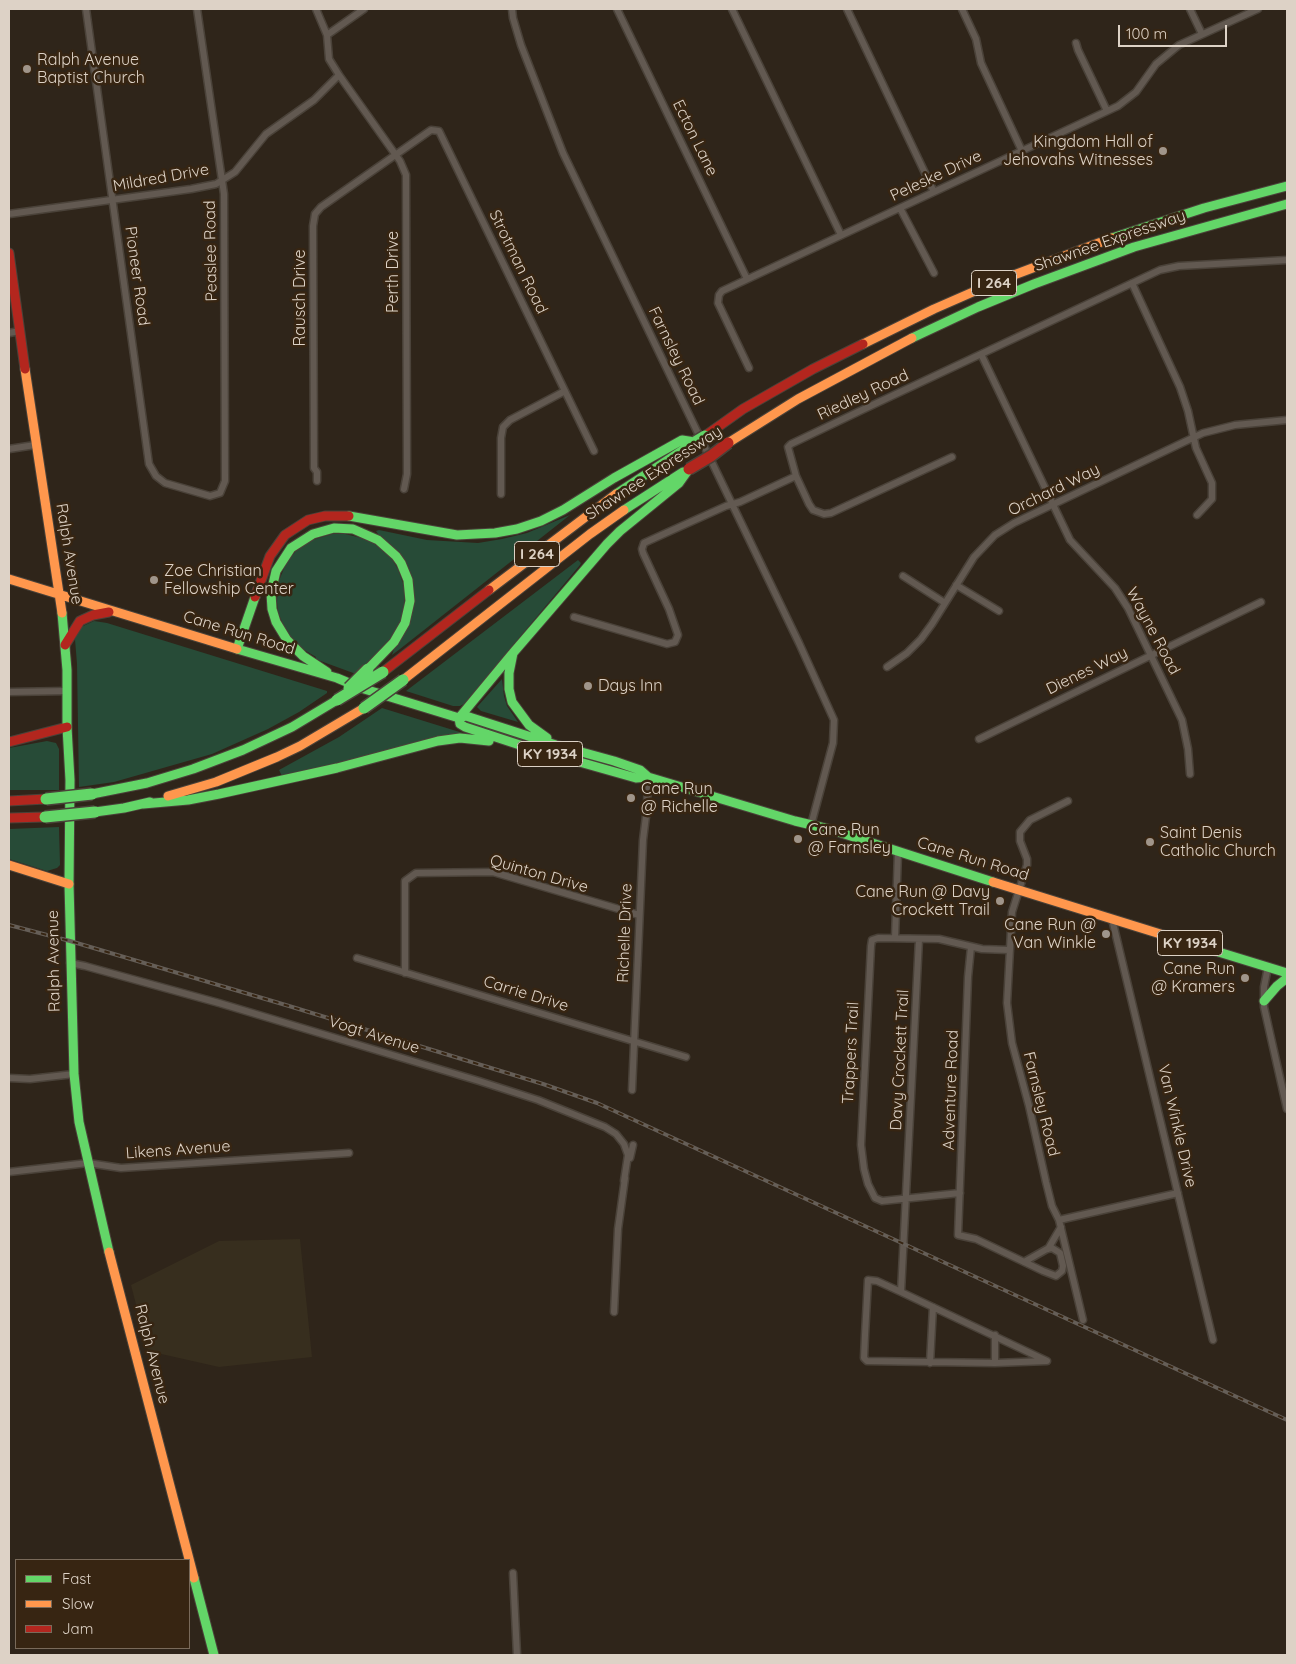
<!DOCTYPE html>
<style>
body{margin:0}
#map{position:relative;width:1296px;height:1664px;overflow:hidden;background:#2f251a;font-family:Quicksand,sans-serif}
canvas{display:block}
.frame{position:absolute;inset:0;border:10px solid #ddd2c6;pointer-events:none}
.legend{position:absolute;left:15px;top:1559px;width:175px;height:90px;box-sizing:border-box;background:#372512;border:1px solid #796a5a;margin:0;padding:6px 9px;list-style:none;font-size:15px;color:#ddd2c6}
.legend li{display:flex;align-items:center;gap:10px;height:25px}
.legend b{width:25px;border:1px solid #796a5a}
.scale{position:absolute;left:1118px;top:25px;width:109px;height:22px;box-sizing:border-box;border:2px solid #ddd2c6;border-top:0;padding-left:6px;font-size:15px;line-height:18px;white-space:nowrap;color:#ddd2c6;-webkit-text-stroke:4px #372512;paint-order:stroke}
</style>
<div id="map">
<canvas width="1296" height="1664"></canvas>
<div class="frame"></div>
<ul class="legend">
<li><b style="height:6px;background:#63d668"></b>Fast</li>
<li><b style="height:6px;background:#ff974d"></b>Slow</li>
<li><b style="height:6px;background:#b3261e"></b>Jam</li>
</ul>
<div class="scale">100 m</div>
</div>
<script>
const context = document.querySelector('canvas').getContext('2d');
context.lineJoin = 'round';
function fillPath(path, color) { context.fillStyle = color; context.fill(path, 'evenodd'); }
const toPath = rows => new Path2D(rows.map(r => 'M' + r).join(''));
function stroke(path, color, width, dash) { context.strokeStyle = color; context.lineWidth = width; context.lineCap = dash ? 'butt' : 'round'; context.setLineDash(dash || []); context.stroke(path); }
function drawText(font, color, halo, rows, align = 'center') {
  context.font = font + ' Quicksand,sans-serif'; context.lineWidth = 5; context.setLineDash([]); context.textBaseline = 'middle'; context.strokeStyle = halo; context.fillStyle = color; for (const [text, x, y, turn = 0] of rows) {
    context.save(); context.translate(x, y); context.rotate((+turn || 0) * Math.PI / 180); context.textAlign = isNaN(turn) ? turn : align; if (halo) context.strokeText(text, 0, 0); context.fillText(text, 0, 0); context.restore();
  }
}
fillPath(toPath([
 [300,1239,312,1357,219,1367,148,1351,131,1285,219,1241]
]), '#372e1e');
fillPath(toPath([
 [570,515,400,649,392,655,414,591,376,531,379,530,427,540,478,543,502,539,527,533],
 [332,534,345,534,370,540,390,556,398,569,405,589,404,614,394,636,356,674,315,659,316,657,296,645,284,627,278,612,277,602,278,583,285,566,290,558,296,551,312,540],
 [578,560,581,563,580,565,464,704,460,706,453,706,406,691],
 [94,621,107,623,327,691,327,693,299,712,268,729,212,754,114,782,79,787,77,664,75,639,81,627],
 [502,679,504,696,507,706,518,722,481,711,477,707],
 [382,708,466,734,282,776,279,770,339,737],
 [47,741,56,743,59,749,59,790,9,790,9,748],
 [59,827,60,865,57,868,47,871,9,859,9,829]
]), '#274b37');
const street = toPath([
 [86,9,149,464,156,476,165,483,210,496,220,493,225,481,224,194,197,9],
 [316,9,327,35,329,59,339,75,400,161,406,175,407,474,404,489],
 [512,9,513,18,521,45,563,153,799,643,834,720,833,743,811,825],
 [617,9,747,279],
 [732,9,841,235],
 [847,9,934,192],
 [962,9,976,39,981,63,1022,151],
 [1190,9,1202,34],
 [327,35,364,9],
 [1076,43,1078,50,1107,111],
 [900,208,934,273],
 [9,214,191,189,216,184,235,172,266,134,314,100,339,75],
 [1132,283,1180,387,1188,411,1196,448,1212,483,1212,499,1197,515],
 [9,333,20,331],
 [981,354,1070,540,1115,588,1128,608,1182,720,1188,749,1190,774],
 [749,368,718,303,719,295,722,291,1118,106,1136,92,1156,64,1179,45,1258,9],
 [9,449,35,445],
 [952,457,831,513,824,514,813,510,809,504,796,476,788,447,791,444,862,410,1160,270,1179,266,1287,260],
 [317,481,317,472,314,468,313,226,315,214,321,207,431,130,439,131,594,451],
 [501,494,501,438,503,427,510,420,565,391],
 [903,576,945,603],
 [956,585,999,611],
 [574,617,667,644,675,642,678,635,669,609,643,553,642,549,644,543,666,533,726,506,740,502,796,476],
 [887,667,907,653,921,639,932,624,974,557,995,535,1014,523,1203,433,1235,425,1287,420],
 [9,692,67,691],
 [979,739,1261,602],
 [1068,801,1030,820,1020,832,1020,841,1027,859,1027,865,1012,912,1007,1003,1012,1043,1029,1106,1046,1182,1052,1206,1059,1220,1083,1320],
 [1112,919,1213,1340],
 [895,938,898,852],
 [971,947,968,977,958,1235,976,1239,1043,1271,1056,1276,1062,1271,1063,1266,1060,1253,1052,1248,1047,1249,1024,1262],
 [357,958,686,1057],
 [70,963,85,966,219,1003,479,1081,538,1100,605,1127,616,1134,624,1144,628,1155,624,1181],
 [1268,967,1264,987,1264,1007,1287,1109],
 [405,973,405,881,416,873,493,872,639,915],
 [9,1078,30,1079,74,1074],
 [632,1090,643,840,647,808,648,777],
 [630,1158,633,1145],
 [9,1172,88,1163,121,1168,349,1153],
 [960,1193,882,1201,875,1198,868,1184,864,1169,861,1145,871,946,872,940,878,938,939,939,982,949,1009,950],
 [1059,1220,1178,1193],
 [1048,1249,1061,1227],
 [868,1280,877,1281,901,1292,1047,1361,995,1363,867,1361,864,1358,865,1335,868,1280],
 [901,1292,919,939],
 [614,1312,618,1229,625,1178],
 [930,1363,933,1307],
 [995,1363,995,1335],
 [513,1573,517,1655]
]);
const fast = toPath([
 [1112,238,1204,208,1287,186],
 [912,338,978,307,1034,284,1134,247,1287,204],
 [616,494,695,442],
 [624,510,683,472],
 [349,516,457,535,495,533,517,529,541,521,563,510,614,478,682,440,695,442],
 [255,597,237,649,337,678,361,688,459,718,466,716,556,745,614,761,640,770,648,777],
 [62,613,67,670,67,727,70,780,69,884,74,1074,79,1122,109,1252],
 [327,672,303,656,287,640,276,622,272,609,271,593,276,571,291,548,313,534,334,528,353,529,378,540,396,556,401,563,408,580,410,601,405,623,394,642,368,669],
 [459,718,460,724,465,727,523,746,636,778,648,777,795,821,829,829,993,882],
 [459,718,512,654],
 [547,738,529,725,512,702,509,689,509,673,513,653,607,544,620,531,679,483,689,469],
 [92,794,147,783,193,769,243,750,292,727,337,700],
 [143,804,188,800,219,794,337,768,438,741,460,738,489,741],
 [95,812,124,808,150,802],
 [1199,946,1287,973],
 [1264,1001,1277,986,1287,978],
 [194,1578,214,1655]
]);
const slow = toPath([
 [863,344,934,309,998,281,1112,238],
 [25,369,62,613],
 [728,443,798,399,912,338],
 [9,579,237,649],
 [489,590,616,494],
 [403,680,590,534,624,510],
 [168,796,216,782,277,757,300,746,364,708],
 [9,865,69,884],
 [993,882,1199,946],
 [109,1252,194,1578]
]);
const jam = toPath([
 [9,253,25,369],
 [705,436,743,409,813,369,863,344],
 [255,597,270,556,285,535,308,520,325,516,349,516],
 [65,645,80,621,93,615,109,612],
 [383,672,489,590],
 [9,742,67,727],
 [9,801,46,799],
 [9,818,45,817]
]);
stroke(street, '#4a4239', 9);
stroke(fast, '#4a4239', 11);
stroke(slow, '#4a4239', 11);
stroke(jam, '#4a4239', 11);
stroke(street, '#625951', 6);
stroke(fast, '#63d668', 9);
stroke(slow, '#ff974d', 9);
stroke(jam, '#b3261e', 9);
const rail = toPath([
 [9,925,70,941,289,1006,543,1084,597,1103,1287,1420]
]);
stroke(rail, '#655e57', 4);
stroke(rail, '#372512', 2, [5.5]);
const fastBridge = toPath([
 [695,442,705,436],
 [349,688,368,669],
 [337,700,383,672],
 [364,708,403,680],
 [46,799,92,794],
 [45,817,95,812]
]);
const jamBridge = toPath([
 [689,469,711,456,728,443]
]);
stroke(fastBridge, '#4a4239', 14, []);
stroke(jamBridge, '#4a4239', 14, []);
stroke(fastBridge, '#63d668', 11);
stroke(jamBridge, '#b3261e', 11);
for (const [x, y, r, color] of [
 [27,69,5,"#a0958a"],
 [1163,151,5,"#a0958a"],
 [154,580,5,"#a0958a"],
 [588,686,5,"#a0958a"],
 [631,798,5,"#a0958a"],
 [798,839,5,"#a0958a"],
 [1150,842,5,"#a0958a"],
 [1000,901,5,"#a0958a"],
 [1106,934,5,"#a0958a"],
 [1245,978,5,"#a0958a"]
]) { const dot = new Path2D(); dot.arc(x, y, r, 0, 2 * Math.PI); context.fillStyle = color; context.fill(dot); stroke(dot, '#372512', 2); }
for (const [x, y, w] of [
 [994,283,45],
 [537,554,45],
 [550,754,65],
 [1190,943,65]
]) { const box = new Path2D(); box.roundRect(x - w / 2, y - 12.5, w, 25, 4); context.fillStyle = '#372512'; context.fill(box); stroke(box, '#ddd2c6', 1); }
drawText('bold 15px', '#ddd2c6', null, [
 ["I 264",994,283],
 ["I 264",537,554],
 ["KY 1934",550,754],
 ["KY 1934",1190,943]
]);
drawText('16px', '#ddd2c6', '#372512', [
 ["Ralph Avenue",37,60],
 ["Baptist Church",37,78],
 ["Kingdom Hall of",1153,142,"right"],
 ["Jehovahs Witnesses",1153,160,"right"],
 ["Zoe Christian",164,571],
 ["Fellowship Center",164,589],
 ["Days Inn",598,686],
 ["Cane Run",641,789],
 ["@ Richelle",641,807],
 ["Cane Run",808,830],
 ["@ Farnsley",808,848],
 ["Saint Denis",1160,833],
 ["Catholic Church",1160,851],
 ["Cane Run @ Davy",990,892,"right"],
 ["Crockett Trail",990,910,"right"],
 ["Cane Run @",1096,925,"right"],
 ["Van Winkle",1096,943,"right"],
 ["Cane Run",1235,969,"right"],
 ["@ Kramers",1235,987,"right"]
], 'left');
drawText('16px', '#ddd2c6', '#372512', [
 ["Ecton Lane",695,138,64],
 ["Peleske Drive",936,176,-25],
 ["Mildred Drive",161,178,-10],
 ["Shawnee Expressway",1110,241,-19],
 ["Peaslee Road",211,251,-91],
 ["Strotman Road",518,262,64],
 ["Perth Drive",393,272,-90],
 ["Pioneer Road",137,276,82],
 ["Rausch Drive",300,298,-90],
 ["Farnsley Road",676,356,64],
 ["Riedley Road",863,395,-25],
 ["Shawnee Expressway",654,473,-33],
 ["Orchard Way",1054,490,-26],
 ["Ralph Avenue",69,554,81],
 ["Wayne Road",1153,631,62],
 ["Cane Run Road",239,633,17],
 ["Dienes Way",1087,671,-26],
 ["Cane Run Road",973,859,17],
 ["Quinton Drive",539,874,16],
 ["Richelle Drive",625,933,-88],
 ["Ralph Avenue",54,961,-91],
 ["Carrie Drive",526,994,17],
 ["Vogt Avenue",374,1035,17],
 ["Trappers Trail",851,1053,-87],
 ["Davy Crockett Trail",900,1060,-87],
 ["Adventure Road",951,1090,-88],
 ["Farnsley Road",1041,1104,76],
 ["Van Winkle Drive",1177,1126,77],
 ["Likens Avenue",178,1150,-4],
 ["Ralph Avenue",152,1354,76]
]);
</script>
